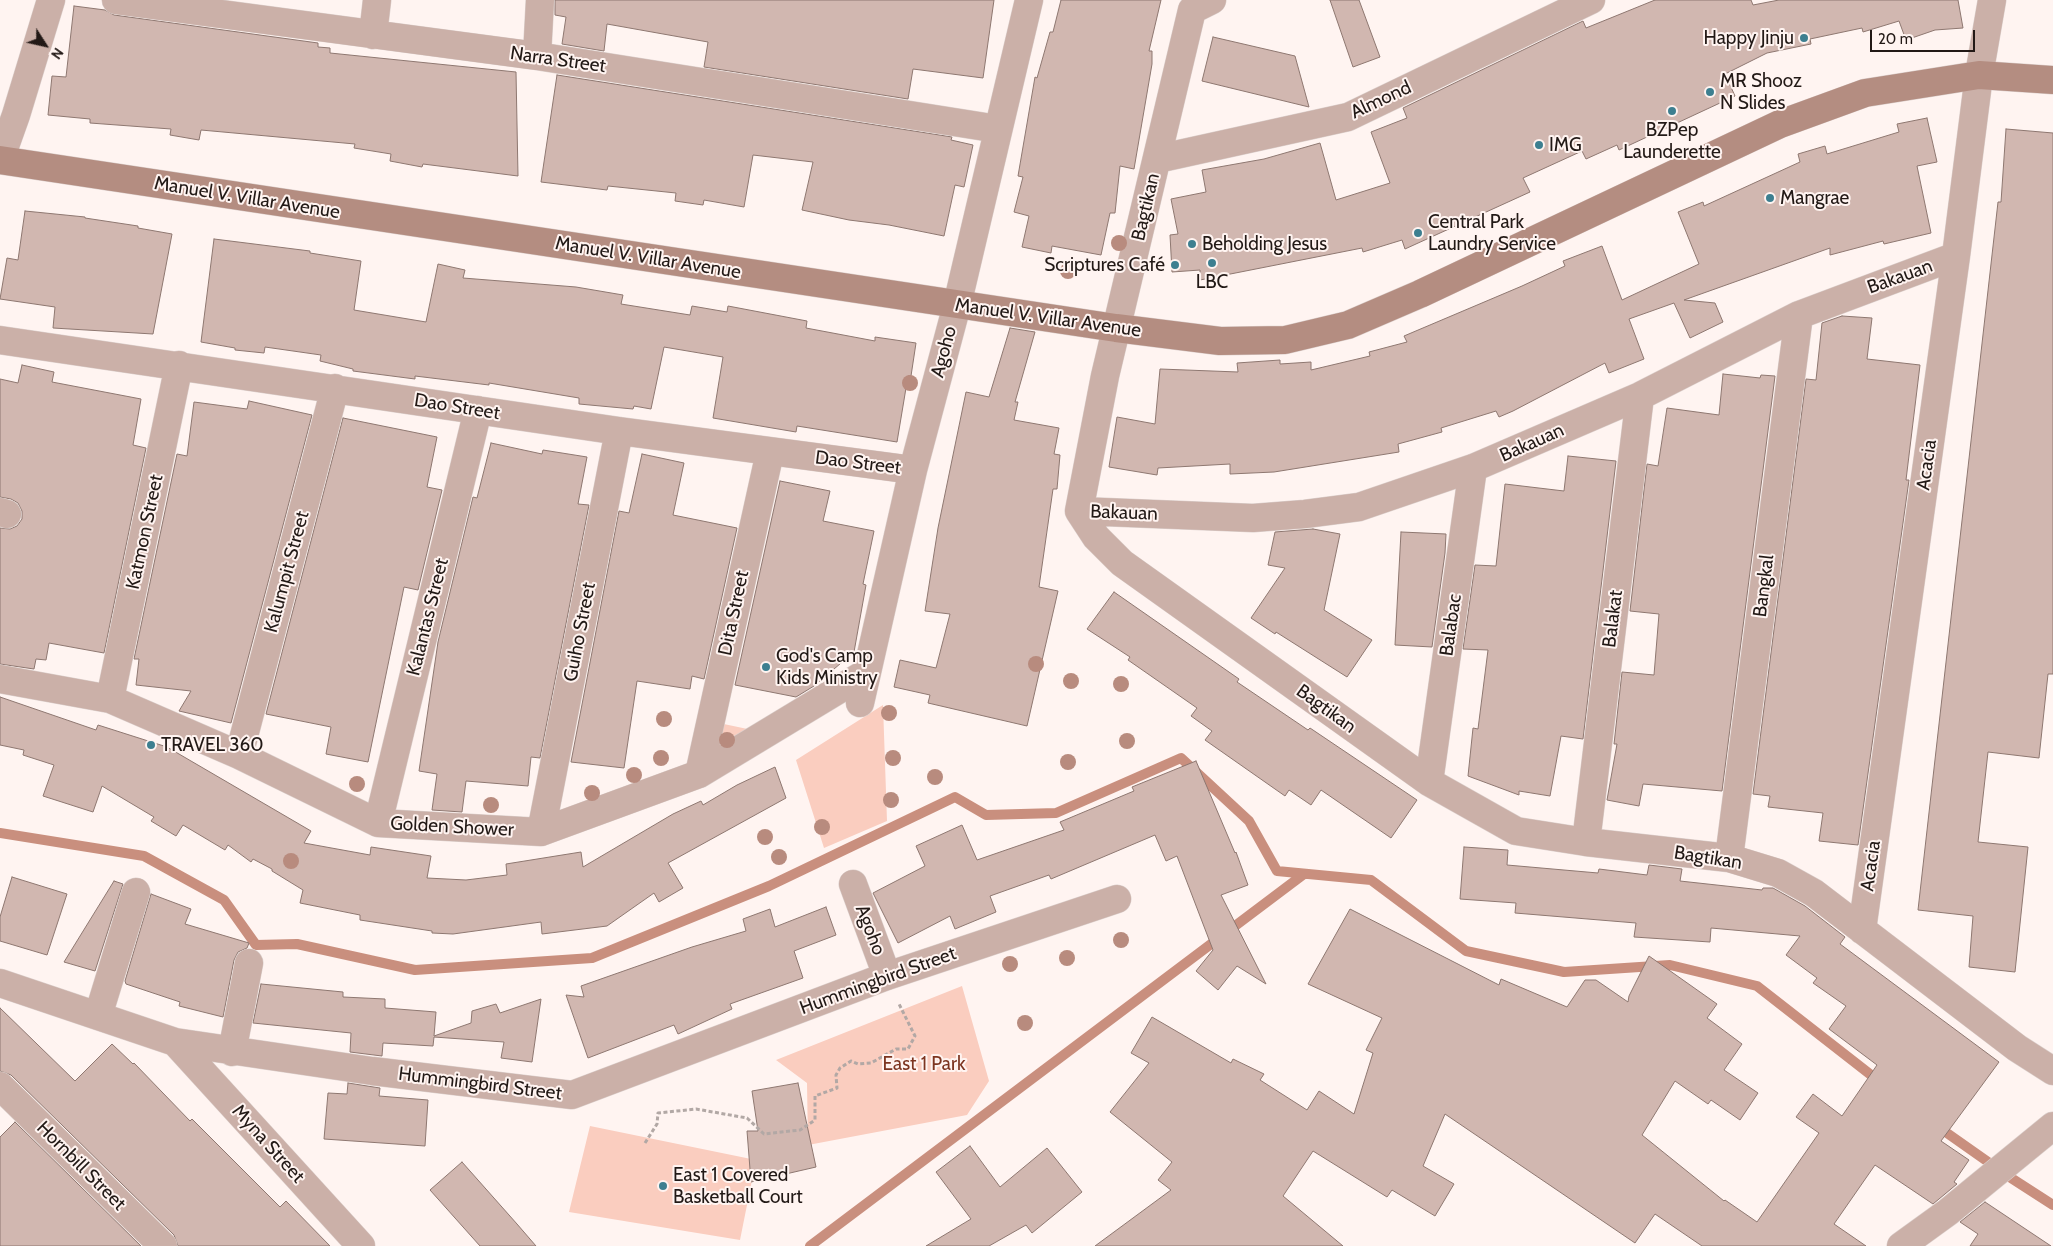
<!DOCTYPE html>
<meta charset="utf-8">
<style>
body{margin:0}
#map{position:relative;width:2053px;height:1246px;overflow:hidden;background:#fff4f1;font-family:Cabin,sans-serif}
canvas{display:block}
.north{position:absolute;left:20px;top:20px;width:50px;height:50px;-webkit-text-stroke:4px #fff4f1;paint-order:stroke;rotate:125deg;font-size:14px;font-weight:700;line-height:20px;text-align:center;color:#221916}
.north::after{content:'';display:block;margin:auto;width:18px;height:22px;background:#221916;clip-path:polygon(50% 0,100% 100%,50% 72%,0 100%)}
.scale{position:absolute;left:1870px;top:30px;width:105px;height:22px;box-sizing:border-box;border:2px solid #221916;border-top:0;padding-left:6px;font-size:15px;line-height:18px;white-space:nowrap;color:#221916;-webkit-text-stroke:4px #fff4f1;paint-order:stroke}
</style>
<div id="map">
<canvas width="2053" height="1246"></canvas>
<div class="north">N</div>
<div class="scale">20 m</div>
</div>
<script>
const context = document.querySelector('canvas').getContext('2d');
context.lineJoin = 'round';
function fillPath(path, color) { context.fillStyle = color; context.fill(path, 'evenodd'); }
const toPath = rows => new Path2D(rows.map(r => 'M' + r).join(''));
function stroke(path, color, width, dash) { context.strokeStyle = color; context.lineWidth = width; context.lineCap = dash ? 'butt' : 'round'; context.setLineDash(dash || []); context.stroke(path); }
function drawText(font, color, halo, rows, align = 'center') {
  context.font = font + ' Cabin,sans-serif'; context.lineWidth = 4; context.setLineDash([]); context.textBaseline = 'middle'; context.strokeStyle = halo; context.fillStyle = color; for (const [text, x, y, turn = 0] of rows) {
    context.save(); context.translate(x, y); context.rotate((+turn || 0) * Math.PI / 180); context.textAlign = isNaN(turn) ? turn : align; if (halo) context.strokeText(text, 0, 0); context.fillText(text, 0, 0); context.restore();
  }
}
fillPath(toPath([
 [883,705,887,821,824,848,796,760],
 [719,723,757,731,709,759],
 [962,986,989,1081,967,1115,808,1145,807,1083,776,1060],
 [590,1126,756,1160,740,1240,569,1212]
]), '#facdbf');
stroke(toPath([
 [0,833,144,856,224,900,256,945,297,944,415,970,592,958,769,886,955,797,986,815,1056,813,1181,758,1249,821,1277,871,1371,880,1466,951,1564,972,1670,965,1757,986,1880,1082],
 [1937,1126,1991,1164],
 [2008,1176,2053,1205],
 [810,1246,1304,874]
]), '#c98f7e', 10);
const building = toPath([
 [555,0,994,0,983,78,913,69,908,99,704,67,708,42,607,24,604,51,562,44,566,17,555,15,555,0],
 [1061,0,1161,0,1149,51,1152,51,1152,64,1134,169,1120,166,1115,213,1110,213,1101,255,1052,246,1051,253,1022,247,1029,216,1014,212,1023,177,1018,176,1035,77,1037,78,1050,32,1053,32,1061,0],
 [1330,0,1359,0,1380,57,1353,67,1330,0],
 [1655,0,1751,0,1753,5,1779,0,1958,0,1963,28,1935,30,1906,40,1899,21,1863,32,1862,28,1810,39,1811,44,1767,53,1725,74,1735,96,1619,150,1617,145,1586,159,1582,151,1523,178,1530,192,1405,249,1402,240,1363,252,1362,248,1200,280,1200,270,1172,272,1170,235,1178,234,1171,199,1206,192,1202,170,1264,159,1320,143,1336,200,1390,183,1371,132,1407,118,1403,108,1583,21,1586,28,1655,0],
 [74,6,105,10,114,15,318,43,318,47,330,48,330,53,516,72,518,176,423,164,422,167,390,161,391,154,354,148,355,144,201,130,199,140,170,135,171,129,90,123,90,119,48,115,52,76,66,77,74,6],
 [1213,37,1295,56,1309,107,1202,81,1213,37],
 [557,75,952,137,951,140,973,145,964,187,955,185,944,236,889,225,849,220,802,210,813,162,753,155,744,207,704,200,703,205,675,201,676,193,608,186,607,190,541,182,557,75],
 [1927,118,1937,162,1917,166,1931,233,1884,244,1883,241,1830,255,1830,248,1684,300,1715,303,1723,322,1690,338,1674,303,1629,319,1644,359,1609,373,1605,363,1513,411,1499,417,1496,411,1441,428,1442,432,1398,444,1399,452,1274,472,1230,474,1230,464,1158,468,1157,475,1109,467,1117,417,1155,424,1160,369,1238,372,1237,363,1280,360,1280,364,1311,362,1311,370,1370,356,1369,352,1407,342,1404,336,1522,286,1565,266,1563,261,1602,246,1622,300,1699,264,1678,212,1703,202,1704,206,1800,162,1798,154,1825,146,1827,154,1899,132,1897,124,1927,118],
 [2006,129,2053,133,2053,674,2048,674,2039,758,1988,752,1978,842,2028,847,2015,972,1969,967,1973,916,1918,910,1998,202,2001,202,2006,129],
 [25,211,85,217,85,218,138,226,138,228,172,234,153,334,53,328,55,307,0,299,7,258,18,260,25,211],
 [214,239,310,251,310,253,361,261,354,310,426,322,438,264,465,270,463,278,576,287,623,295,621,304,690,315,692,306,727,312,728,306,807,321,806,328,875,341,875,337,916,343,911,376,908,376,897,442,797,426,796,432,713,418,723,357,664,347,651,409,634,406,633,409,579,404,579,398,489,383,489,385,415,376,415,379,353,371,353,369,320,361,321,355,265,347,264,353,235,350,235,348,201,342,214,239],
 [1842,316,1872,318,1867,359,1920,365,1906,480,1909,480,1858,845,1819,841,1823,813,1768,807,1770,796,1753,794,1806,379,1816,380,1822,323,1842,316],
 [1010,328,1035,332,1015,402,1018,402,1014,420,1059,428,1054,454,1060,455,1057,489,1053,489,1039,587,1058,591,1027,726,928,703,930,695,894,687,900,660,936,668,950,614,925,611,938,528,966,392,989,397,1010,328],
 [22,365,54,372,52,382,141,399,133,445,146,448,104,653,49,643,46,660,36,659,34,669,0,664,0,528,10,529,17,526,22,519,22,511,18,503,11,499,0,497,0,379,18,383,22,365],
 [1723,374,1760,378,1761,375,1775,376,1722,791,1643,784,1639,806,1607,800,1617,744,1614,744,1622,672,1654,675,1659,614,1630,611,1647,464,1658,466,1667,408,1719,415,1723,374],
 [249,401,312,415,231,723,179,711,191,691,136,685,139,659,134,659,177,454,187,456,194,402,247,409,249,401],
 [343,418,437,437,427,487,442,490,418,590,404,587,368,762,326,754,331,727,266,714,343,418],
 [491,443,542,454,543,450,587,457,578,504,589,505,540,758,531,757,528,786,466,781,462,812,432,810,437,774,419,771,438,642,473,497,477,498,491,443],
 [642,454,684,463,673,515,737,528,704,679,692,676,690,689,637,681,624,768,571,762,619,511,629,513,642,454],
 [1568,456,1616,461,1583,739,1561,736,1550,796,1519,791,1519,795,1468,776,1473,728,1478,729,1488,650,1463,649,1475,565,1496,566,1505,484,1564,491,1568,456],
 [780,481,830,491,823,521,874,531,863,584,866,585,854,652,814,686,796,697,735,685,780,481],
 [1313,529,1340,534,1324,610,1372,640,1347,677,1276,632,1275,634,1251,618,1285,568,1268,565,1275,532,1313,529],
 [1401,532,1446,534,1445,553,1432,647,1395,645,1401,532],
 [1114,592,1239,679,1237,682,1308,730,1310,728,1417,800,1391,838,1321,790,1311,805,1289,790,1285,796,1205,740,1212,731,1191,716,1197,708,1128,660,1130,657,1087,629,1114,592],
 [0,697,96,730,98,725,167,747,311,831,304,843,370,855,371,847,431,856,427,878,466,880,507,875,506,864,581,852,583,867,673,814,701,801,703,805,737,785,775,767,786,798,668,863,683,888,659,902,654,893,607,926,542,934,541,922,453,934,432,933,432,931,360,920,360,915,300,903,303,890,272,871,272,869,253,859,251,862,228,845,225,850,183,825,176,836,151,821,154,817,102,786,93,812,43,796,54,765,23,755,24,750,0,745,0,697],
 [1196,761,1235,853,1236,852,1248,885,1221,895,1266,984,1237,966,1218,990,1196,971,1213,950,1177,856,1166,861,1155,835,1051,879,1049,875,990,896,996,912,955,929,950,916,898,943,873,893,925,866,916,846,962,825,977,860,1064,830,1060,822,1134,791,1132,787,1196,761],
 [1464,847,1508,850,1507,865,1598,873,1599,869,1647,875,1649,865,1682,869,1680,881,1762,890,1763,888,1773,888,1805,906,1845,937,1840,944,1999,1062,1941,1141,1969,1160,1954,1182,1957,1184,1933,1204,1875,1165,1834,1224,1866,1246,1702,1246,1655,1214,1635,1243,1445,1114,1423,1166,1454,1184,1435,1216,1392,1190,1387,1197,1313,1151,1283,1196,1343,1246,1095,1246,1171,1190,1158,1180,1172,1162,1110,1112,1149,1063,1131,1053,1152,1017,1231,1063,1233,1059,1264,1074,1260,1080,1307,1110,1319,1091,1354,1114,1373,1053,1366,1050,1382,1018,1308,984,1350,909,1499,985,1501,979,1567,1007,1585,980,1596,980,1628,1002,1629,996,1649,956,1717,1004,1707,1018,1742,1044,1724,1070,1758,1093,1740,1120,1711,1100,1708,1104,1675,1081,1642,1135,1724,1201,1725,1200,1757,1222,1819,1133,1796,1117,1813,1094,1842,1116,1877,1065,1829,1029,1846,1006,1813,983,1817,978,1786,955,1800,936,1711,928,1710,942,1634,937,1636,923,1515,913,1516,903,1460,899,1464,847],
 [12,877,67,894,47,955,0,941,0,917,12,877],
 [114,881,123,884,95,971,64,962,114,881],
 [151,894,191,909,185,924,249,943,247,948,238,952,234,960,223,1017,179,1006,180,1002,126,984,125,981,151,894],
 [826,907,836,935,794,951,803,978,730,1004,732,1009,678,1034,674,1025,588,1058,566,995,584,997,581,986,692,947,746,931,743,919,770,909,775,927,826,907],
 [261,984,343,992,343,997,385,999,385,1008,436,1012,434,1036,471,1023,472,1011,496,1004,500,1013,541,999,532,1062,501,1058,504,1042,434,1037,433,1046,383,1043,382,1056,350,1052,351,1033,253,1023,261,984],
 [0,1008,75,1081,112,1044,133,1064,134,1063,190,1121,192,1119,280,1207,286,1201,330,1246,178,1246,174,1235,11,1075,0,1071,0,1008],
 [348,1083,380,1088,379,1096,428,1100,425,1146,324,1139,328,1093,347,1094,348,1083],
 [798,1083,816,1167,751,1182,747,1131,758,1131,752,1091,798,1083],
 [15,1122,141,1246,0,1246,0,1137,15,1122],
 [970,1146,1000,1187,1047,1148,1082,1192,1032,1233,1026,1225,989,1246,926,1246,971,1219,936,1172,970,1146],
 [462,1162,517,1224,536,1246,480,1246,430,1190,462,1162],
 [1985,1202,2051,1246,1970,1246,1978,1234,1960,1222,1985,1202]
]);
fillPath(building, '#d1b7b0');
stroke(building, '#8e7770', 1);
const street = toPath([
 [116,0,537,56,998,129],
 [1192,10,1105,376,1079,511,1096,537,1122,563,1429,782,1516,831,1586,842,1729,858,1778,873,1814,893,2017,1048,2053,1071],
 [1192,10,1212,0],
 [373,35,377,0],
 [537,56,540,0],
 [1157,159,1348,117,1591,0],
 [0,160,16,115,51,0],
 [0,340,619,431,913,470],
 [1079,511,1253,518,1305,514,1359,507,1473,468,1640,396,1799,315,1956,256],
 [0,512,7,514],
 [0,679,110,699,239,755,378,823,541,832,699,774,866,673],
 [110,699,179,365],
 [860,703,913,470,957,305,1029,0],
 [239,755,335,388],
 [699,774,770,452],
 [1429,782,1473,468],
 [378,823,478,410],
 [541,832,619,431],
 [1586,842,1640,396],
 [1729,858,1799,315],
 [853,884,887,976],
 [1862,930,1956,256,1979,75,1992,0],
 [0,983,175,1042,372,1071,572,1095,887,976,1117,899],
 [98,1016,136,892],
 [175,1042,361,1246],
 [232,1052,249,963],
 [0,1086,163,1246],
 [1901,1246,1948,1212,2053,1126]
]);
const secondary = toPath([
 [0,160,1116,328,1220,341,1285,340,1348,325,1420,294,1780,124,1865,93,1979,75,2053,80]
]);
stroke(street, '#dcd1ce', 29);
stroke(secondary, '#dcd1ce', 29);
stroke(toPath([
 [645,1143,657,1124,658,1113,696,1109,747,1118,764,1134,800,1130,815,1120,815,1096,837,1088,836,1075,840,1068,851,1061,858,1064,871,1063,896,1049,908,1049,915,1036,899,1004]
]), '#b2a8a5', 3, [4, 2.5]);
stroke(street, '#cbb0a8', 28);
stroke(secondary, '#b48d81', 28);
context.fillStyle = '#b88b7e';
for (const [x, y] of [
 [1119,243],
 [1068,271],
 [910,383],
 [1036,664],
 [1071,681],
 [1121,684],
 [889,713],
 [664,719],
 [727,740],
 [1127,741],
 [661,758],
 [893,758],
 [1068,762],
 [634,775],
 [935,777],
 [357,784],
 [592,793],
 [891,800],
 [491,805],
 [822,827],
 [765,837],
 [779,857],
 [291,861],
 [1121,940],
 [1067,958],
 [1010,964],
 [1025,1023]
]) { context.beginPath(); context.arc(x, y, 8, 0, 2 * Math.PI); context.fill(); }
for (const [x, y, r, color] of [
 [1804,38,5,"#3d7f90"],
 [1710,92,5,"#3d7f90"],
 [1672,111,5,"#3d7f90"],
 [1539,145,5,"#3d7f90"],
 [1770,198,5,"#3d7f90"],
 [1418,233,5,"#3d7f90"],
 [1192,244,5,"#3d7f90"],
 [1212,263,5,"#3d7f90"],
 [1175,265,5,"#3d7f90"],
 [766,667,5,"#3d7f90"],
 [151,745,5,"#3d7f90"],
 [663,1186,5,"#3d7f90"]
]) { const dot = new Path2D(); dot.arc(x, y, r, 0, 2 * Math.PI); context.fillStyle = color; context.fill(dot); stroke(dot, '#fff4f1', 2); }
drawText('19px', '#221916', '#fff4f1', [
 ["Happy Jinju",1794,38,"right"],
 ["MR Shooz",1720,81],
 ["N Slides",1720,103],
 ["BZPep",1672,130,"center"],
 ["Launderette",1672,152,"center"],
 ["IMG",1549,145],
 ["Mangrae",1780,198],
 ["Central Park",1428,222],
 ["Laundry Service",1428,244],
 ["Beholding Jesus",1202,244],
 ["Scriptures Café",1165,265,"right"],
 ["LBC",1212,282,"center"],
 ["God's Camp",776,656],
 ["Kids Ministry",776,678],
 ["TRAVEL 360",161,745],
 ["East 1 Covered",673,1175],
 ["Basketball Court",673,1197]
], 'left');
drawText('19px', '#221916', '#fff4f1', [
 ["Narra Street",558,60,8],
 ["Almond",1381,100,-25],
 ["Manuel V. Villar Avenue",247,198,9],
 ["Bagtikan",1146,207,-77],
 ["Manuel V. Villar Avenue",648,258,9],
 ["Bakauan",1900,277,-20],
 ["Manuel V. Villar Avenue",1048,318,8],
 ["Agoho",944,352,-75],
 ["Dao Street",457,407,9],
 ["Bakauan",1532,443,-24],
 ["Dao Street",858,463,7],
 ["Acacia",1927,465,-82],
 ["Bakauan",1124,513,2],
 ["Katmon Street",145,532,-78],
 ["Kalumpit Street",287,572,-75],
 ["Bangkal",1764,586,-83],
 ["Dita Street",734,613,-78],
 ["Kalantas Street",428,617,-76],
 ["Balakat",1613,619,-83],
 ["Balabac",1451,625,-82],
 ["Guiho Street",580,632,-79],
 ["Bagtikan",1326,709,36],
 ["Golden Shower",452,827,3],
 ["Bagtikan",1708,858,9],
 ["Acacia",1871,866,-82],
 ["Agoho",870,930,69],
 ["Hummingbird Street",878,981,-20],
 ["Hummingbird Street",480,1084,7],
 ["Myna Street",268,1144,48],
 ["Hornbill Street",81,1166,45]
]);
drawText('19px', '#7d3520', '#fff4f1', [
 ["East 1 Park",924,1064]
]);
</script>
